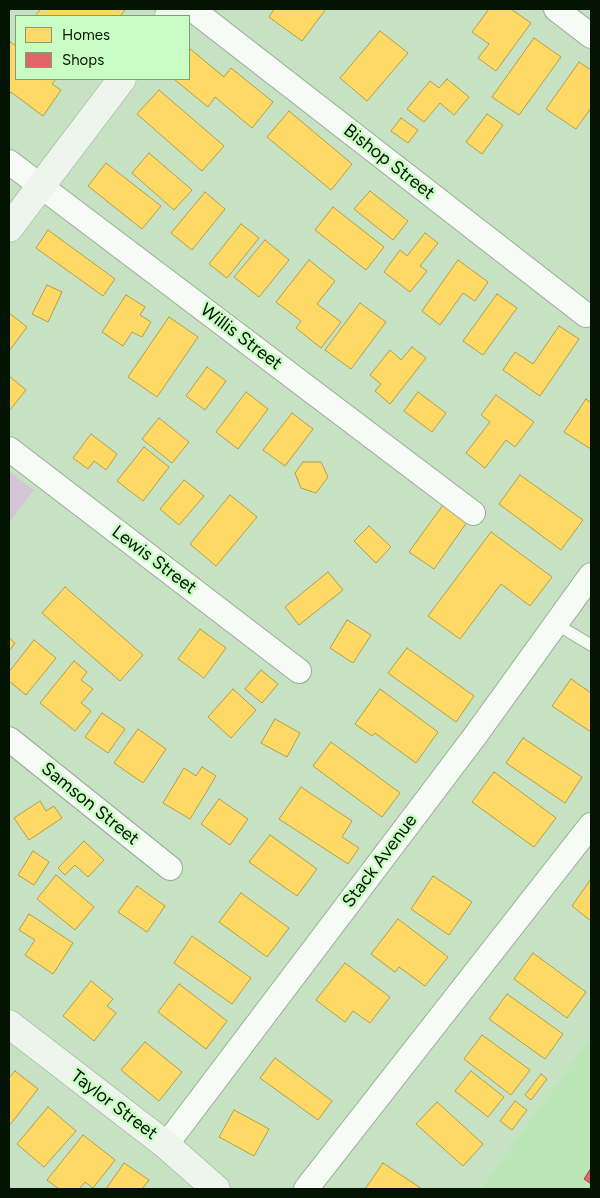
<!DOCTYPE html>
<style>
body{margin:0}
#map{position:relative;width:600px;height:1198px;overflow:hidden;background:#c6e2c3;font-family:Figtree,sans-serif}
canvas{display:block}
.frame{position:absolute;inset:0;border:10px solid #031402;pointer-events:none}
.legend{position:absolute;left:15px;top:15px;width:175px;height:65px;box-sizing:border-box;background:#c9fdc3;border:1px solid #7aa076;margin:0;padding:6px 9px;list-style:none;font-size:15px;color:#031402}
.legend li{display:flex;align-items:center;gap:10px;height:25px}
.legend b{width:25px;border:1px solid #7aa076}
</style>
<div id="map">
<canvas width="600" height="1198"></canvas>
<div class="frame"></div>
<ul class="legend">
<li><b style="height:14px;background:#ffd966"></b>Homes</li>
<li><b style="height:14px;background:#e06666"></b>Shops</li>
</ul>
</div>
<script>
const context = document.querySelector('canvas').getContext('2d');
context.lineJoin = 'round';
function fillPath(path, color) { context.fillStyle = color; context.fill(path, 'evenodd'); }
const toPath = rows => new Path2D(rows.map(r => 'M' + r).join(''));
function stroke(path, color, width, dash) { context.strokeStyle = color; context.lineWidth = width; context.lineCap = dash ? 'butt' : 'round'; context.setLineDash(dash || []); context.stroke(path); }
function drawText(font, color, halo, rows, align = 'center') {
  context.font = font + ' Figtree,sans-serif'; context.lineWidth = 5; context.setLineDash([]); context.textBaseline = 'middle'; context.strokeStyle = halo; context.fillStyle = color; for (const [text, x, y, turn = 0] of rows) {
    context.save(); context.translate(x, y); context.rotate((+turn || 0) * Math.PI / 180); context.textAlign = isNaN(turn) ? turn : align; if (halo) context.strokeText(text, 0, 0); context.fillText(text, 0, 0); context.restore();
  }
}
fillPath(toPath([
 [591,1037,591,1189,481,1189]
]), '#bae6b6');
fillPath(toPath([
 [9,471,34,490,9,523]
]), '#d4c6d6');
const homes = toPath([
 [41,9,126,9,120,16,35,16,41,9],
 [274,9,326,9,302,41,269,17,274,9],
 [489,9,511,9,531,23,496,71,478,58,489,44,472,32,489,9],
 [380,31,408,53,367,101,340,78,380,31],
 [534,38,561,57,519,115,492,97,534,38],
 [10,42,16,46,16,79,56,79,52,84,61,90,43,116,11,92,9,95,9,44,10,42],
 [189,48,224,77,231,68,273,102,252,128,215,97,208,107,174,79,189,79,189,48],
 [579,62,591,70,591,108,576,129,546,109,579,62],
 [447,79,469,97,454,115,440,103,424,122,407,109,430,81,439,88,447,79],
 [159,90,224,146,202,171,137,114,159,90],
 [289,111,352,164,331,190,267,137,289,111],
 [487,114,503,125,482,154,466,142,487,114],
 [401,118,418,130,408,143,391,131,401,118],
 [149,153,192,190,174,210,132,173,149,153],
 [106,163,161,206,142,229,88,186,106,163],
 [370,191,408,221,393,240,354,209,370,191],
 [205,192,225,209,192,250,171,233,205,192],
 [333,207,384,247,366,270,315,230,333,207],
 [241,224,259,238,227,278,209,264,241,224],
 [48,230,115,279,103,296,36,248,48,230],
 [425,233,438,243,420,266,427,271,410,292,384,272,400,250,407,256,425,233],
 [265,240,289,260,259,297,234,277,265,240],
 [309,260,335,281,317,304,341,322,321,348,296,328,301,321,276,302,309,260],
 [458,260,488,282,475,301,463,293,440,325,422,311,458,260],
 [47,285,62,292,48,322,32,314,47,285],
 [497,294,517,308,483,355,463,341,497,294],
 [126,295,145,307,140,315,151,322,142,337,132,332,123,346,102,332,126,295],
 [360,303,386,322,351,369,325,350,360,303],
 [9,313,27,327,9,351,9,313],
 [169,317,198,337,157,397,128,377,169,317],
 [559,326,579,339,540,396,503,370,515,352,533,364,559,326],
 [412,347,426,358,390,404,375,391,381,384,370,375,390,350,401,360,412,347],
 [207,367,226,381,205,410,186,396,207,367],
 [9,376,26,390,9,411,9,376],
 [246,392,268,409,238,449,216,432,246,392],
 [418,392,446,413,432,432,404,411,418,392],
 [496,395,534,422,515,447,506,440,485,468,466,453,490,422,481,415,496,395],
 [586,399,591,403,591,449,564,432,586,399],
 [292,413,313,429,285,466,263,450,292,413],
 [159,418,189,442,172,463,142,439,159,418],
 [91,434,117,454,106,470,94,461,88,469,73,458,91,434],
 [144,447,169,467,143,501,117,481,144,447],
 [303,462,321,462,328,477,316,493,301,488,295,473,303,462],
 [520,475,583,520,561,550,499,504,520,475],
 [184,480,204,496,179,525,160,509,184,480],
 [230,495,257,517,216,566,190,544,230,495],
 [443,505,467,522,434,569,409,552,443,505],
 [369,526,391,547,376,563,354,541,369,526],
 [491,532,552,577,530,606,501,584,460,639,428,616,491,532],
 [328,572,343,590,299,625,285,607,328,572],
 [65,587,143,655,120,681,42,613,65,587],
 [347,620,371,635,353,663,330,648,347,620],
 [200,629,226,648,204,678,178,659,200,629],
 [9,638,15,643,9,651,9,638],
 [34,640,56,658,26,695,9,681,9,672,34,640],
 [407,648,474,696,456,722,388,673,407,648],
 [74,661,87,672,81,680,93,689,81,703,91,711,75,731,40,703,74,661],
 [261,670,278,684,262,703,245,689,261,670],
 [571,679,591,693,591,732,552,706,571,679],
 [233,689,256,710,231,738,208,717,233,689],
 [380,689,438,732,416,763,375,733,372,736,355,724,380,689],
 [102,713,125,729,108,753,85,737,102,713],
 [275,719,300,733,287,757,261,743,275,719],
 [138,729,166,749,143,783,114,763,138,729],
 [523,738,582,777,565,803,506,763,523,738],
 [331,742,400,793,382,817,313,766,331,742],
 [202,767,216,776,190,819,163,803,184,768,196,776,202,767],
 [494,772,556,818,534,847,472,802,494,772],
 [301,787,352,821,342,837,359,848,348,864,279,819,301,787],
 [219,799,248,819,230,845,201,824,219,799],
 [40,801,46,811,54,806,62,818,29,840,14,818,40,801],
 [270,835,317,869,297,896,249,862,270,835],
 [84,841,104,860,88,877,75,865,65,875,58,868,84,841],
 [33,851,49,862,34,885,18,875,33,851],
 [56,875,94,907,75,930,37,899,56,875],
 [433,876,472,902,449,935,411,909,433,876],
 [591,879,591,921,572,906,591,879],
 [137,886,165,906,147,932,118,912,137,886],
 [241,893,289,928,267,957,219,922,241,893],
 [29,914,73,943,53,974,25,955,35,940,19,930,29,914],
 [398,919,448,957,425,986,399,967,395,972,371,954,398,919],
 [192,936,251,978,232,1004,174,963,192,936],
 [533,953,586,992,567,1018,514,979,533,953],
 [345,963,390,997,370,1023,353,1011,345,1022,316,1000,345,963],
 [91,981,113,999,107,1006,116,1013,94,1041,63,1016,91,981],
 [179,984,227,1021,206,1049,158,1012,179,984],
 [507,994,563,1034,545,1059,489,1019,507,994],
 [482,1035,530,1070,511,1095,464,1059,482,1035],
 [145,1042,182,1072,159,1101,121,1070,145,1042],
 [275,1058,332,1101,318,1120,260,1078,275,1058],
 [15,1071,38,1089,9,1126,9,1078,15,1071],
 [471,1071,504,1097,488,1117,455,1091,471,1071],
 [541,1074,547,1079,531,1100,525,1095,541,1074],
 [515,1101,527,1110,512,1130,500,1121,515,1101],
 [437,1102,483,1144,463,1166,416,1124,437,1102],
 [48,1107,76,1131,44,1167,17,1144,48,1107],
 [234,1110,269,1129,254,1156,219,1137,234,1110],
 [83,1135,115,1160,93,1188,85,1182,79,1189,59,1189,47,1180,83,1135],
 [124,1163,149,1180,142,1189,106,1189,124,1163],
 [383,1163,422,1189,365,1189,383,1163]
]);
fillPath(homes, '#ffd966');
stroke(homes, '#b39e48', 1);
const shops = toPath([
 [591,1168,591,1184,584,1179,591,1168]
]);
fillPath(shops, '#e06666');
stroke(shops, '#9e4d48', 1);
const lane = toPath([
 [556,624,591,645]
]);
const street = toPath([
 [192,9,586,315],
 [556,9,591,36],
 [9,162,473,513],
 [9,449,299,671],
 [9,739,170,868],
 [166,1145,475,736,591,575],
 [306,1189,591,825]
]);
const secondary = toPath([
 [169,16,175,9],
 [9,228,122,79],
 [9,1024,166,1145,216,1189]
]);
stroke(lane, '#97ad95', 13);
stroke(street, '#97ad95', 26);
stroke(secondary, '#97ad95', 29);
stroke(lane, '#f6fbf6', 11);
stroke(street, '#f6fbf6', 24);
stroke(secondary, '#edf5ed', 28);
drawText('18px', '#031402', '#c9fdc3', [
 ["Bishop Street",389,162,38],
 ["Willis Street",241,337,37],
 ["Lewis Street",154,560,37],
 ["Samson Street",90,804,39],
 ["Stack Avenue",380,861,-53],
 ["Taylor Street",114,1105,37]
]);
</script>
